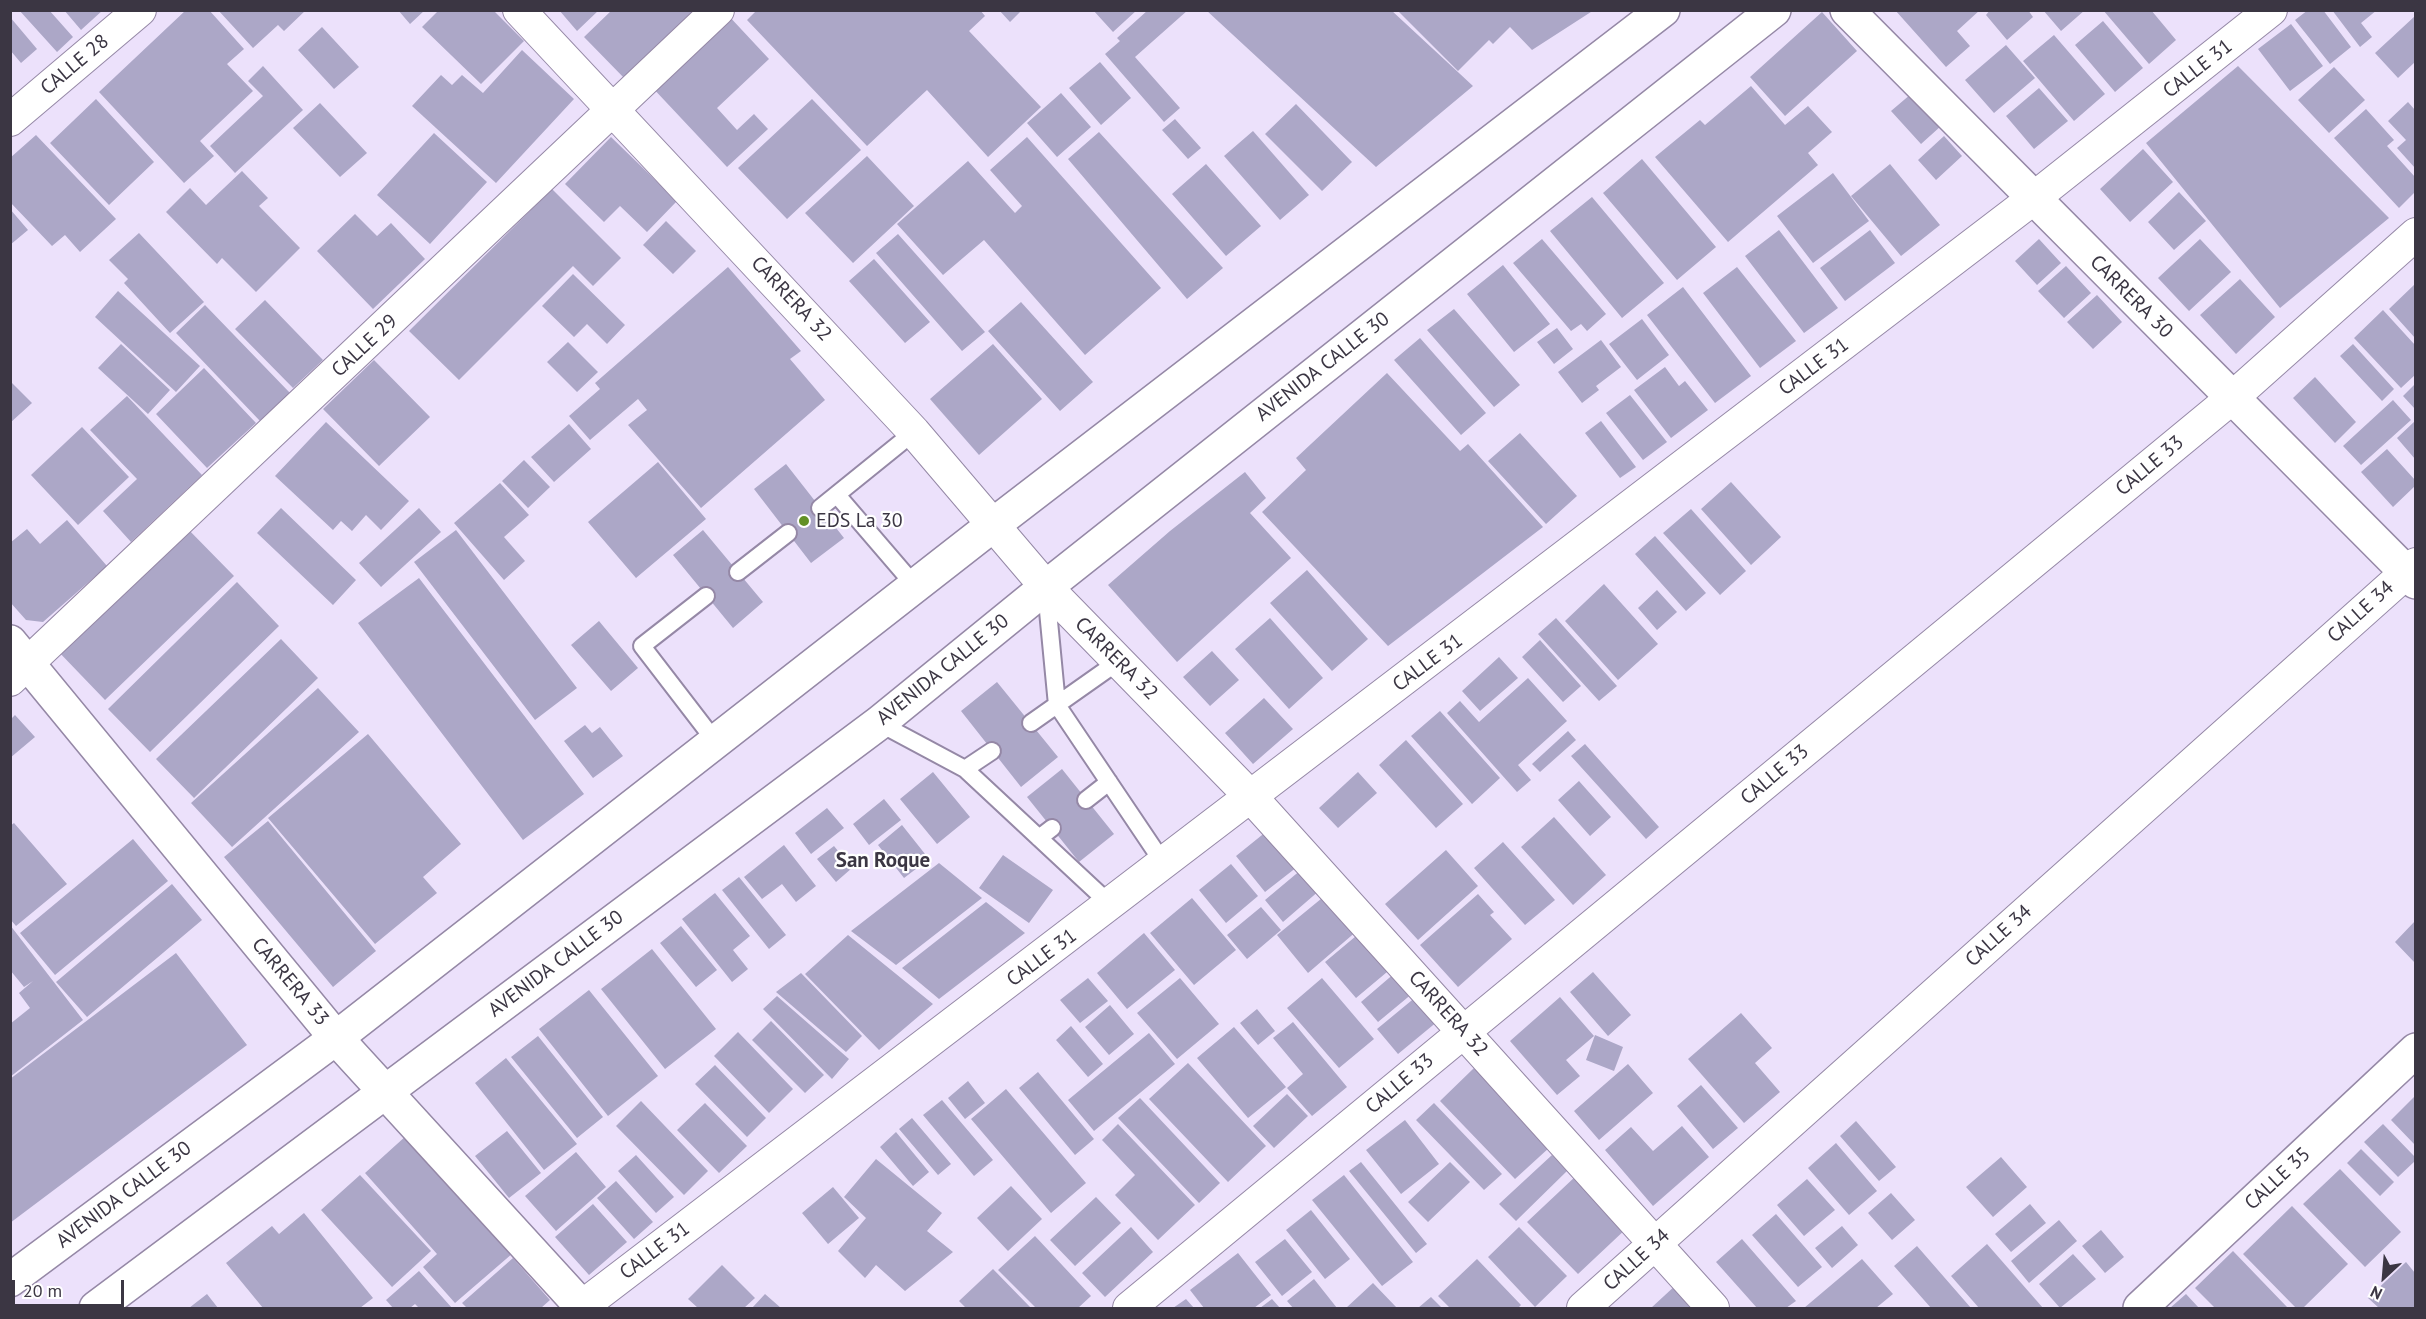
<!DOCTYPE html>
<style>
body{margin:0}
#map{position:relative;width:2426px;height:1319px;overflow:hidden;background:#ece1fb;font-family:"PT Sans",sans-serif}
canvas{display:block}
.frame{position:absolute;inset:0;border:12px solid #3b3643;pointer-events:none}
.north{position:absolute;left:2354px;top:1247px;width:60px;height:60px;-webkit-text-stroke:4px #fff;paint-order:stroke;rotate:206deg;font-size:16px;font-weight:700;line-height:24px;text-align:center;color:#3b3643}
.north::after{content:'';display:block;margin:auto;width:21px;height:27px;background:#3b3643;clip-path:polygon(50% 0,100% 100%,50% 72%,0 100%)}
.scale{position:absolute;left:12px;top:1280px;width:112px;height:27px;box-sizing:border-box;border:3px solid #3b3643;border-top:0;padding-left:8px;font-size:18px;line-height:21px;white-space:nowrap;color:#3b3643;-webkit-text-stroke:4px #fff;paint-order:stroke}
</style>
<div id="map">
<canvas width="2426" height="1319"></canvas>
<div class="frame"></div>
<div class="north">N</div>
<div class="scale">20 m</div>
</div>
<script>
const context = document.querySelector('canvas').getContext('2d');
context.lineJoin = 'round';
function fillPath(path, color) { context.fillStyle = color; context.fill(path, 'evenodd'); }
const toPath = rows => new Path2D(rows.map(r => 'M' + r).join(''));
function stroke(path, color, width, dash) { context.strokeStyle = color; context.lineWidth = width; context.lineCap = dash ? 'butt' : 'round'; context.setLineDash(dash || []); context.stroke(path); }
function drawText(font, color, halo, rows, align = 'center') {
  context.font = font + ' "PT Sans",sans-serif'; context.lineWidth = 4.5; context.setLineDash([]); context.textBaseline = 'middle'; context.strokeStyle = halo; context.fillStyle = color; for (const [text, x, y, turn = 0] of rows) {
    context.save(); context.translate(x, y); context.rotate((+turn || 0) * Math.PI / 180); context.textAlign = isNaN(turn) ? turn : align; if (halo) context.strokeText(text, 0, 0); context.fillText(text, 0, 0); context.restore();
  }
}
fillPath(toPath([
 [19,10,49,10,73,37,57,52],
 [64,10,103,10,81,30],
 [186,10,209,10,244,49,227,64,253,91,200,141,214,156,184,183,99,92],
 [218,10,306,10,284,31,278,25,253,48],
 [398,10,425,10,410,24],
 [439,10,493,10,524,41,481,84,422,27],
 [559,10,599,10,577,31],
 [612,10,698,10,626,80,584,37],
 [757,10,980,10,985,16,969,31,1041,107,988,157,927,90,867,146,747,20],
 [999,10,1022,10,1010,22],
 [1093,10,1137,10,1113,32],
 [1148,10,1188,10,1135,57,1180,108,1164,122,1105,54,1120,41,1117,38],
 [1206,10,1391,10,1473,86,1376,167],
 [1397,10,1594,10,1532,50,1510,27,1493,44,1489,40,1458,71],
 [1895,10,1980,10,1957,31,1970,46,1946,67],
 [1990,10,2028,10,2033,17,2007,40,1986,15],
 [2043,10,2085,10,2061,31],
 [2103,10,2151,10,2176,40,2149,64],
 [2308,10,2323,10,2351,47,2330,64,2295,20],
 [2332,10,2377,10,2361,23,2372,37,2360,47],
 [1822,12,1857,51,1785,116,1750,77],
 [727,14,769,59,717,108,737,130,754,114,768,129,727,167,650,85],
 [2415,16,2415,62,2398,78,2375,53],
 [10,17,37,49,21,63,10,50],
 [2103,21,2143,68,2115,92,2075,45],
 [2291,24,2323,66,2290,91,2258,49],
 [322,27,359,67,334,89,298,50],
 [2054,35,2105,94,2074,121,2023,61],
 [2006,45,2035,78,1994,113,1965,80],
 [522,50,574,99,496,183,412,106,441,75,452,85,462,75,483,93],
 [1100,62,1131,98,1101,125,1069,88],
 [263,66,303,110,235,173,210,146,263,96,248,81],
 [2238,66,2389,218,2280,308,2146,143],
 [2334,67,2365,100,2329,133,2298,100],
 [1751,86,1785,125,1808,106,1832,132,1808,153,1818,165,1728,242,1655,157,1700,120,1705,125],
 [2039,88,2068,121,2034,149,2006,116],
 [1061,93,1091,127,1057,157,1027,123],
 [1911,94,1941,126,1921,144,1891,111],
 [96,99,154,162,109,205,50,143],
 [812,99,861,150,787,219,738,168],
 [2408,102,2415,110,2415,168,2397,148,2406,140,2388,121],
 [320,103,367,153,340,177,293,128],
 [1296,104,1352,162,1322,191,1265,134],
 [2366,109,2394,140,2387,146,2415,177,2415,192,2399,208,2334,138],
 [1175,119,1201,148,1188,159,1162,130],
 [1253,131,1309,195,1280,220,1224,156],
 [1099,132,1223,268,1187,299,1068,159],
 [434,133,487,182,430,244,377,195],
 [36,135,116,219,80,252,65,235,52,246,10,202,10,158],
 [1944,136,1962,156,1936,180,1918,160],
 [611,137,677,201,647,232,620,206,604,222,565,184],
 [1027,137,1161,288,1085,355,984,240,943,275,897,224,968,161,1015,213,1022,206,990,170],
 [2143,149,2173,182,2130,222,2100,189],
 [867,156,914,206,853,263,805,213],
 [1642,159,1716,247,1677,280,1603,193],
 [1206,164,1261,226,1226,256,1172,194],
 [1890,164,1940,225,1901,256,1851,196],
 [242,171,268,198,259,206,300,248,256,292,222,258,217,264,166,212,190,188,206,205],
 [1833,173,1869,221,1813,263,1777,216],
 [552,189,621,258,593,286,573,266,459,380,409,331],
 [2179,192,2206,221,2174,250,2148,222],
 [1592,197,1664,283,1622,318,1550,231],
 [10,209,28,230,10,245],
 [355,214,377,236,391,223,425,259,373,309,317,251],
 [666,221,696,251,673,274,643,245],
 [1779,230,1838,308,1804,333,1745,256],
 [1870,230,1895,263,1845,301,1820,268],
 [139,233,204,302,170,333,124,283,128,279,109,260],
 [898,234,985,332,962,351,876,253],
 [1542,239,1606,314,1587,331,1581,324,1571,331,1513,263],
 [2039,239,2061,263,2037,285,2015,261],
 [2200,239,2231,272,2189,311,2158,278],
 [874,259,930,322,905,343,849,281],
 [1503,265,1550,324,1514,352,1467,294],
 [2066,266,2091,293,2064,318,2038,291],
 [728,267,801,351,790,359,825,400,701,508,628,425,647,410,638,399,590,440,569,416,600,389,595,383],
 [1737,267,1796,341,1760,368,1703,293],
 [573,274,625,325,607,344,587,324,574,337,542,306],
 [2240,279,2275,317,2236,354,2200,315],
 [2415,284,2415,338,2389,309],
 [1683,287,1751,376,1715,403,1647,315],
 [118,291,200,366,176,392,95,317],
 [2097,295,2122,322,2093,349,2067,322],
 [265,300,323,360,293,388,235,329],
 [1021,302,1093,382,1060,411,988,331],
 [205,305,290,393,260,421,176,333],
 [1454,309,1520,385,1494,407,1427,330],
 [2383,310,2415,345,2415,375,2401,388,2354,338],
 [1642,319,1669,355,1637,380,1609,344],
 [1557,328,1573,349,1554,364,1537,342],
 [1420,338,1486,413,1461,435,1394,360],
 [1601,340,1621,367,1596,386,1599,390,1582,403,1558,372],
 [568,342,598,372,577,392,547,362],
 [121,344,170,390,148,414,98,368],
 [993,344,1042,399,979,455,930,399],
 [2353,344,2394,389,2382,401,2340,356],
 [374,360,430,417,379,466,323,409],
 [1665,367,1679,386,1685,381,1708,410,1671,438,1634,390],
 [204,368,256,423,207,468,156,414],
 [1387,373,1460,451,1468,444,1543,527,1388,646,1262,512,1306,470,1296,458],
 [2315,377,2356,422,2335,443,2293,398],
 [10,381,32,403,10,423],
 [2415,384,2415,409,2403,396],
 [1630,395,1667,442,1643,460,1606,413],
 [127,396,202,475,131,542,103,511,137,479,90,430],
 [2393,400,2411,420,2361,465,2343,446],
 [1601,421,1636,467,1620,478,1585,433],
 [2415,421,2415,459,2397,438],
 [326,422,409,501,381,530,366,515,352,531,341,521,333,530,275,476],
 [569,424,591,449,554,482,531,457],
 [82,427,129,477,78,525,31,475],
 [1520,433,1577,496,1546,524,1488,461],
 [2387,449,2415,480,2415,486,2393,507,2361,472],
 [524,460,550,487,528,508,502,481],
 [658,462,706,519,636,578,588,522],
 [786,464,844,538,811,563,754,489],
 [1245,472,1266,498,1250,513,1291,558,1177,662,1108,585,1170,531],
 [1731,482,1781,537,1751,565,1701,509],
 [500,483,529,515,504,537,525,561,504,580,454,523],
 [281,508,356,580,333,605,257,533],
 [419,508,441,532,381,587,359,563],
 [1691,509,1746,571,1720,595,1663,533],
 [67,520,107,566,43,622,26,620,10,602,10,543,27,529,40,544],
 [183,524,234,576,105,700,55,648],
 [456,530,577,688,535,720,414,562],
 [703,530,763,602,733,628,673,555],
 [1655,536,1706,593,1686,611,1635,554],
 [1307,570,1368,639,1332,671,1270,603],
 [419,578,584,794,523,840,358,623],
 [237,582,279,626,150,752,108,709],
 [1604,584,1658,644,1618,680,1565,621],
 [1657,590,1677,612,1657,630,1638,608],
 [1270,618,1323,678,1289,709,1235,649],
 [1556,618,1617,686,1599,701,1538,634],
 [599,621,638,668,611,691,571,645],
 [281,639,318,678,194,798,156,759],
 [1540,640,1581,686,1563,702,1522,657],
 [1212,651,1239,680,1210,706,1183,677],
 [1499,657,1518,678,1480,711,1462,691],
 [1528,678,1567,721,1518,765,1531,780,1517,792,1447,713,1460,701,1479,722],
 [997,682,1058,757,1021,787,961,711],
 [318,688,359,732,232,847,191,803],
 [1264,698,1293,729,1253,764,1225,733],
 [1440,711,1500,778,1472,804,1411,736],
 [15,715,35,737,10,758,10,720],
 [585,725,592,733,600,727,623,756,593,778,564,741],
 [1568,731,1576,740,1540,772,1532,764],
 [368,734,461,844,423,877,437,893,375,944,268,818],
 [1406,740,1463,804,1436,828,1379,765],
 [1585,744,1659,827,1646,839,1571,756],
 [1062,769,1114,834,1079,862,1027,797],
 [933,772,970,817,937,844,900,799],
 [1358,772,1377,793,1338,828,1319,808],
 [1579,781,1611,817,1590,836,1558,800],
 [884,799,901,820,869,845,853,824],
 [827,808,844,828,811,854,795,833],
 [1554,817,1606,875,1573,905,1521,847],
 [268,821,376,951,333,987,224,857],
 [14,823,67,884,16,926,10,919,10,826],
 [902,825,929,859,904,878,878,845],
 [1267,831,1297,867,1265,892,1236,856],
 [133,839,168,881,55,975,20,933],
 [1503,842,1555,900,1525,925,1474,868],
 [784,845,816,886,796,902,782,884,762,899,744,877],
 [834,846,852,868,836,882,817,859],
 [1446,850,1478,886,1418,940,1385,904],
 [1003,855,1053,890,1029,923,979,888],
 [939,863,982,898,896,965,851,931],
 [1231,864,1258,896,1226,923,1199,890],
 [1302,869,1320,890,1283,922,1265,900],
 [739,877,786,935,769,949,722,890],
 [172,884,202,920,87,1017,56,982],
 [715,893,750,936,733,950,748,969,732,982,682,919],
 [1327,894,1358,930,1308,973,1277,935],
 [1478,894,1494,912,1490,915,1512,939,1458,987,1420,945],
 [1192,898,1236,950,1194,985,1150,933],
 [986,902,1025,933,939,999,902,968],
 [1261,907,1281,930,1247,959,1227,935],
 [2415,921,2415,963,2395,942],
 [10,925,83,1020,10,1077,10,1024,30,1008,19,993,33,981,24,987,10,970],
 [681,926,717,970,696,987,660,943],
 [1362,931,1393,967,1356,998,1325,962],
 [1144,933,1175,970,1127,1009,1097,973],
 [848,935,933,1004,879,1050,805,974],
 [652,949,716,1029,665,1069,601,989],
 [176,953,247,1045,10,1223,10,1079],
 [1396,972,1413,993,1378,1022,1361,1002],
 [1593,972,1631,1015,1608,1036,1570,992],
 [801,973,862,1036,846,1052,776,992],
 [1088,978,1108,1001,1080,1023,1060,1000],
 [1180,978,1219,1024,1177,1059,1137,1013],
 [1322,978,1374,1039,1339,1068,1287,1008],
 [589,990,658,1076,608,1116,539,1029],
 [777,996,849,1059,832,1079,763,1009],
 [1417,996,1438,1021,1398,1054,1377,1029],
 [1560,997,1594,1036,1566,1060,1580,1076,1557,1095,1510,1041],
 [1110,1005,1134,1034,1109,1055,1085,1027],
 [1257,1009,1275,1031,1258,1045,1240,1023],
 [1741,1013,1772,1048,1755,1063,1780,1092,1744,1123,1688,1059],
 [771,1021,824,1075,805,1093,752,1040],
 [1293,1022,1347,1087,1312,1116,1287,1088,1303,1074,1273,1038],
 [1071,1026,1103,1064,1088,1077,1056,1040],
 [1234,1027,1286,1087,1248,1118,1197,1058],
 [738,1032,793,1089,769,1113,714,1056],
 [1149,1033,1175,1064,1094,1131,1068,1100],
 [1595,1035,1623,1047,1614,1071,1586,1060],
 [538,1036,603,1117,577,1138,511,1057],
 [506,1058,577,1144,544,1170,475,1083],
 [1188,1063,1266,1146,1228,1182,1149,1099],
 [1628,1064,1653,1093,1599,1140,1574,1111],
 [715,1065,766,1118,747,1137,695,1084],
 [1474,1068,1550,1147,1515,1179,1440,1101],
 [1038,1072,1094,1139,1075,1155,1019,1088],
 [968,1081,985,1103,965,1119,948,1098],
 [1701,1085,1738,1128,1713,1149,1677,1106],
 [1006,1089,1086,1183,1051,1213,971,1119],
 [1287,1094,1308,1116,1274,1148,1253,1126],
 [2414,1097,2415,1098,2415,1145,2391,1120],
 [1140,1098,1220,1183,1199,1203,1118,1118],
 [942,1100,993,1160,974,1176,923,1115],
 [641,1101,708,1171,684,1195,616,1126],
 [705,1103,747,1146,719,1173,677,1130],
 [1434,1103,1502,1174,1484,1190,1416,1120],
 [912,1118,951,1164,938,1175,899,1129],
 [1405,1120,1439,1164,1401,1194,1366,1150],
 [1856,1121,1896,1167,1879,1181,1840,1136],
 [1118,1124,1195,1205,1158,1240,1115,1195,1135,1175,1102,1140],
 [2383,1124,2415,1157,2415,1161,2398,1177,2364,1142],
 [1682,1126,1709,1157,1653,1206,1605,1150,1631,1127,1653,1151],
 [507,1131,541,1173,509,1198,475,1156],
 [896,1132,929,1172,913,1186,880,1147],
 [407,1135,513,1253,455,1303,423,1267,437,1254,365,1173],
 [1836,1143,1877,1191,1849,1215,1808,1168],
 [2361,1149,2394,1182,2380,1196,2347,1163],
 [576,1152,606,1187,556,1231,525,1196],
 [636,1155,674,1197,656,1213,618,1171],
 [1552,1155,1567,1171,1516,1221,1499,1204],
 [2001,1157,2027,1187,1993,1217,1966,1187],
 [876,1159,942,1213,927,1231,953,1252,905,1291,876,1265,865,1278,838,1251,866,1218,844,1197],
 [1361,1162,1427,1244,1416,1253,1349,1171],
 [1450,1162,1470,1182,1428,1222,1408,1202],
 [2340,1169,2401,1232,2365,1267,2303,1204],
 [360,1175,431,1251,392,1287,321,1210],
 [1344,1175,1413,1262,1382,1286,1312,1200],
 [1577,1175,1628,1227,1578,1274,1527,1222],
 [1807,1179,1835,1210,1804,1236,1777,1205],
 [616,1181,653,1222,634,1239,597,1198],
 [1011,1186,1042,1219,1008,1251,977,1218],
 [833,1187,859,1218,828,1244,802,1213],
 [1891,1193,1915,1220,1892,1240,1868,1213],
 [1096,1197,1121,1223,1075,1266,1050,1240],
 [593,1204,627,1242,589,1275,555,1237],
 [2030,1204,2046,1223,2011,1252,1995,1234],
 [2292,1206,2348,1264,2303,1308,2296,1308,2243,1254],
 [1311,1210,1350,1259,1325,1279,1286,1230],
 [304,1213,373,1298,360,1308,263,1308,226,1263,272,1226,279,1234],
 [1776,1214,1822,1267,1798,1287,1752,1235],
 [2059,1220,2077,1241,2029,1283,2011,1261],
 [1842,1226,1858,1245,1832,1268,1815,1248],
 [1131,1227,1153,1252,1105,1297,1082,1273],
 [1519,1227,1567,1276,1535,1307,1488,1257],
 [2101,1230,2124,1257,2105,1273,2082,1246],
 [1035,1236,1091,1296,1078,1308,1036,1308,998,1270],
 [1285,1239,1312,1272,1282,1296,1255,1262],
 [1742,1239,1796,1301,1786,1308,1757,1308,1716,1262],
 [1987,1244,2043,1308,1979,1308,1951,1276],
 [1917,1246,1971,1308,1931,1308,1894,1266],
 [2233,1251,2287,1307,2286,1308,2215,1308,2195,1288],
 [1238,1253,1271,1295,1254,1308,1204,1308,1190,1290],
 [2073,1254,2096,1279,2060,1308,2039,1284],
 [513,1258,550,1300,541,1308,467,1308,462,1303],
 [1477,1259,1521,1305,1518,1308,1450,1308,1438,1296],
 [1862,1259,1893,1294,1876,1308,1804,1308],
 [2406,1262,2415,1273,2415,1308,2379,1308,2368,1298],
 [722,1265,755,1298,744,1308,698,1308,688,1299],
 [993,1269,1031,1308,966,1308,959,1301],
 [419,1271,452,1308,419,1308,415,1304,410,1308,393,1308,386,1300],
 [1314,1279,1337,1308,1293,1308,1287,1301],
 [1373,1283,1397,1308,1346,1308],
 [1677,1284,1701,1308,1651,1308],
 [207,1294,218,1308,189,1308],
 [765,1294,781,1308,752,1308],
 [2186,1294,2199,1308,2170,1308],
 [1431,1297,1442,1308,1418,1308],
 [1186,1299,1194,1308,1173,1308],
 [1272,1299,1280,1308,1260,1308]
]), '#aca7c7');
const service = toPath([
 [837,495,916,587],
 [820,508,914,432],
 [738,572,788,533],
 [1046,590,1057,705,1164,864],
 [706,596,642,646,715,741],
 [879,723,965,769,1111,905],
 [1031,723,1119,661],
 [965,769,992,751],
 [1086,800,1109,782],
 [1039,838,1052,828]
]);
const minor = toPath([
 [519,10,914,432,1046,587,1252,798,1713,1308],
 [10,120,140,10],
 [10,680,718,10],
 [580,1308,2034,198,2271,10],
 [1129,1308,2232,398,2416,234],
 [1583,1308,2416,564]
]);
const tertiary = toPath([
 [1847,10,2416,582],
 [10,642,336,1038,583,1308],
 [2140,1308,2416,1050]
]);
const trunk = toPath([
 [10,1280,336,1038,993,525,1663,10],
 [96,1308,879,723,1046,587,1774,10]
]);
stroke(service, '#9588a6', 20);
stroke(minor, '#9588a6', 34);
stroke(tertiary, '#9588a6', 36);
stroke(trunk, '#9588a6', 36);
stroke(service, '#fff', 16);
stroke(minor, '#fff', 32);
stroke(tertiary, '#fff', 33);
stroke(trunk, '#fff', 33);
for (const [x, y, r, color] of [
 [804,521,6,"#629025"]
]) { const dot = new Path2D(); dot.arc(x, y, r, 0, 2 * Math.PI); context.fillStyle = color; context.fill(dot); stroke(dot, '#fff', 2); }
drawText('20px', '#3b3643', '#fff', [
 ["CALLE 28",75,65,-40],
 ["CALLE 31",2198,69,-38],
 ["CARRERA 30",2131,297,45],
 ["CARRERA 32",791,299,47],
 ["CALLE 29",365,346,-43],
 ["AVENIDA CALLE 30",1323,367,-38],
 ["CALLE 31",1814,367,-37],
 ["CALLE 33",2150,466,-40],
 ["CALLE 34",2361,612,-42],
 ["CARRERA 32",1116,659,45],
 ["CALLE 31",1428,663,-37],
 ["AVENIDA CALLE 30",943,670,-39],
 ["CALLE 33",1775,775,-40],
 ["CALLE 34",1999,936,-42],
 ["CALLE 31",1042,958,-37],
 ["AVENIDA CALLE 30",556,964,-37],
 ["CARRERA 33",290,982,50],
 ["CARRERA 32",1448,1014,48],
 ["CALLE 33",1400,1084,-40],
 ["CALLE 35",2278,1179,-43],
 ["AVENIDA CALLE 30",124,1195,-37],
 ["CALLE 31",655,1251,-37],
 ["CALLE 34",1637,1260,-42]
]);
drawText('20px', '#3b3643', '#fff', [
 ["EDS La 30",816,521]
], 'left');
drawText('bold 21px', '#3b3643', '#fff', [
 ["San Roque",883,861]
]);
</script>
